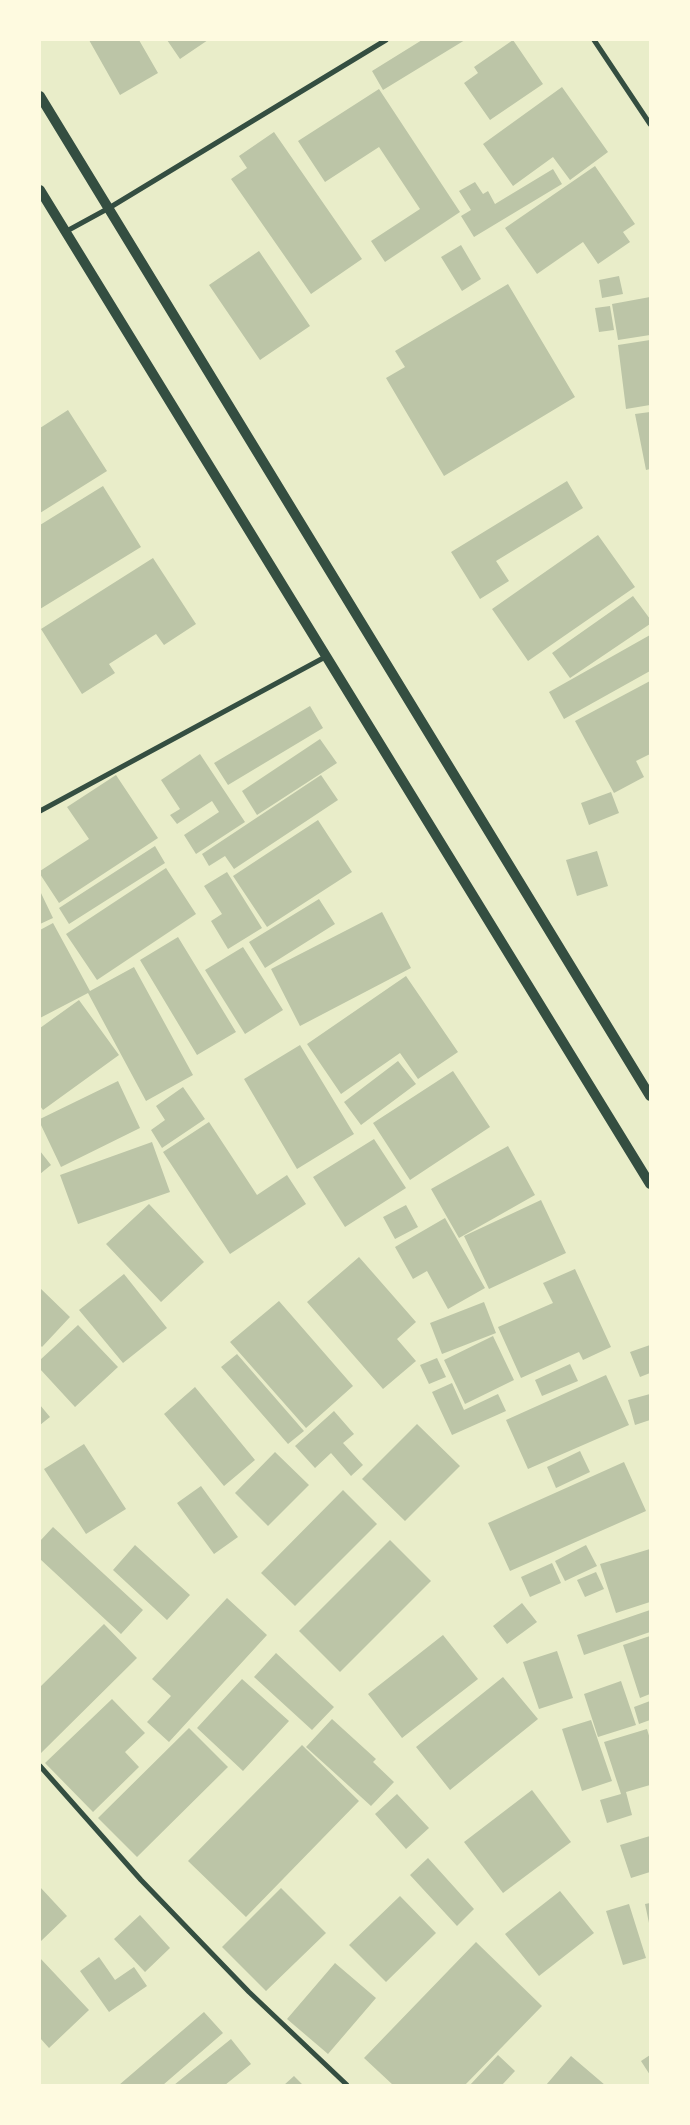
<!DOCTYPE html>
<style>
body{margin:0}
#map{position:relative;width:690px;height:2125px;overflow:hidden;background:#e9edc9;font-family:"Roboto Serif",serif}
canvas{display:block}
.frame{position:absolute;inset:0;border:41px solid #fefae0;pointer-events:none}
</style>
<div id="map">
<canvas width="690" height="2125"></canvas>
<div class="frame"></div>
</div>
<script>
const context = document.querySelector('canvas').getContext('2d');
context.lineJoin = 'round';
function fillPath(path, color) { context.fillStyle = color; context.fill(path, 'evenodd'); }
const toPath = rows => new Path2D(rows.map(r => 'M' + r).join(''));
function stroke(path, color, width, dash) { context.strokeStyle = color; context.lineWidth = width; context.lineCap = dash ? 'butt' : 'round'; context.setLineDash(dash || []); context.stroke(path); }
fillPath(toPath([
 [89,40,139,40,158,73,120,95],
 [167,40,208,40,180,59],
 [422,40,465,40,383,90,372,71],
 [513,40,543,84,490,120,464,83,478,73,474,67],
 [562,87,608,152,570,180,553,157,513,186,483,144],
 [379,89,460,212,385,262,371,241,420,209,379,147,325,182,298,141],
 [274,132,362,259,311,294,231,179,247,168,239,156],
 [595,166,635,224,623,232,630,242,598,264,583,242,537,274,505,228],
 [553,169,562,184,474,237,461,216,471,210,459,191,475,182,483,194,488,191,495,204],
 [461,245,481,279,462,291,441,257],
 [259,251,310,326,260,360,209,285],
 [619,276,623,294,602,298,599,280],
 [508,284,575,397,444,476,386,378,405,367,395,351],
 [650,297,650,335,618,340,612,304],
 [610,306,614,330,599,332,595,308],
 [650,340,650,405,626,409,618,345],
 [68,410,107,471,40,513,40,428],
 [650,412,650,469,646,470,635,414],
 [567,481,583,508,496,561,509,581,480,599,451,552],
 [103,486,141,547,40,609,40,525],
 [598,535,635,587,528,661,492,609],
 [153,558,196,624,164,645,156,634,109,664,115,673,82,694,41,629],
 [633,596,650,619,650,624,570,678,552,653],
 [650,635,650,671,564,719,549,692],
 [650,681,650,754,636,761,644,777,614,793,575,721],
 [310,706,323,728,228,785,214,763],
 [320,739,337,763,257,815,242,791],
 [200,754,245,822,196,854,184,835,219,812,212,801,177,824,170,815,180,809,161,780],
 [116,775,158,838,59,903,40,874,40,871,89,839,67,807],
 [321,775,338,800,234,869,225,856,209,866,202,854],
 [611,792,619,813,589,825,581,803],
 [318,820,352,872,267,927,233,876],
 [155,846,165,863,69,924,59,908],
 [597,851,608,886,577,896,566,860],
 [166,868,196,914,97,980,66,934],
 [227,872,262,928,228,949,211,921,222,914,204,886],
 [40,891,53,918,40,924],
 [319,899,335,924,265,968,249,942],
 [382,912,411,968,300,1026,271,969],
 [53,923,90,991,134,967,193,1075,146,1101,88,993,40,1018,40,930],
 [178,937,236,1032,197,1055,140,960],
 [243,947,283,1010,245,1034,205,970],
 [406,976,458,1052,418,1079,400,1053,341,1094,307,1044],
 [79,1000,119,1055,43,1110,40,1106,40,1028],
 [300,1045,354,1134,297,1169,244,1079],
 [398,1061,416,1084,361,1125,344,1102],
 [453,1071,490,1127,410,1180,373,1123],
 [118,1081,140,1128,61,1167,40,1123,40,1119],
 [183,1087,205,1119,162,1148,151,1130,165,1120,156,1106],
 [209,1122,257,1195,287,1175,306,1204,230,1254,163,1152],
 [374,1139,406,1188,345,1227,313,1177],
 [152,1142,170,1192,78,1224,60,1175],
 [508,1146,535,1195,459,1238,431,1189],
 [40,1151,51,1165,40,1174],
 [541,1200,566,1253,489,1289,464,1236],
 [149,1204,204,1262,161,1302,106,1244],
 [406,1205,418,1227,395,1239,383,1217],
 [445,1218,485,1288,448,1309,427,1271,413,1279,395,1247],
 [359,1257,416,1322,397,1339,416,1361,383,1389,307,1302],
 [575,1269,611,1347,583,1360,579,1352,521,1378,498,1327,553,1303,543,1283],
 [124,1274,167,1328,123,1363,79,1310],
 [40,1288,70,1317,42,1347,40,1345],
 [279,1301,353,1386,306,1428,230,1342],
 [484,1302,496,1333,442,1354,430,1323],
 [78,1325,118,1367,75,1407,40,1369,40,1360],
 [493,1336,514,1380,465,1404,444,1360],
 [650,1345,650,1373,640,1377,630,1352],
 [237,1354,304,1431,288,1444,221,1367],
 [437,1358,446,1377,429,1384,420,1365],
 [570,1364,578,1381,542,1396,535,1380],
 [606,1375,629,1425,528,1469,506,1420],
 [452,1383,464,1410,498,1394,506,1411,452,1435,432,1392],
 [195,1387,255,1460,224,1486,164,1414],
 [650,1394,650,1420,635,1425,628,1400],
 [40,1405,50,1417,40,1425],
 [334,1411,354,1434,343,1443,363,1465,351,1476,331,1453,315,1468,295,1446],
 [417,1424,460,1466,405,1521,362,1479],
 [84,1444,126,1509,86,1534,44,1469],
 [580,1451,590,1472,556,1488,547,1467],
 [275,1452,309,1485,268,1526,235,1493],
 [624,1462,646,1511,510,1571,488,1523],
 [201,1486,238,1537,214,1554,177,1503],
 [343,1490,377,1524,295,1606,261,1573],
 [53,1527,143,1610,121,1634,40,1559,40,1541],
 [390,1540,431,1581,340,1672,299,1631],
 [135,1545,190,1595,167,1620,113,1570],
 [586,1545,597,1566,565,1581,555,1561],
 [650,1549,650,1602,616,1613,600,1564],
 [552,1563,561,1583,530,1597,521,1577],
 [596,1572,604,1589,585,1597,577,1580],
 [227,1598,267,1635,169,1742,147,1722,171,1696,152,1679],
 [522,1603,537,1622,507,1644,493,1626],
 [650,1610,650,1632,584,1655,577,1635],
 [104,1624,137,1658,40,1754,40,1687],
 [443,1635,478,1679,402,1738,368,1694],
 [650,1636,650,1694,640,1698,623,1645],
 [557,1651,573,1698,539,1709,523,1662],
 [276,1653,334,1707,312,1730,254,1677],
 [503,1677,538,1719,450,1790,416,1747],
 [242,1679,289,1721,243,1771,197,1728],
 [621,1681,636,1725,598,1737,584,1694],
 [112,1699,145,1733,125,1752,139,1767,93,1812,45,1763],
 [650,1701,650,1720,639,1724,634,1707],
 [332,1719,376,1759,373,1762,394,1782,371,1806,306,1747],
 [591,1720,612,1781,582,1791,562,1729],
 [189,1728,228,1767,137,1857,98,1818],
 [647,1729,650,1739,650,1785,626,1792,632,1815,607,1823,600,1800,621,1794,604,1742],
 [302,1745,359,1801,246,1917,188,1861],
 [532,1790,571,1842,503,1893,464,1842],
 [397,1794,429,1828,406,1849,375,1814],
 [650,1836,650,1872,631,1878,620,1845],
 [428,1858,474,1909,457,1926,410,1875],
 [40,1887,67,1916,40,1942],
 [281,1888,326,1933,266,1991,222,1947],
 [560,1891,594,1933,539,1976,505,1934],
 [400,1896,436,1933,386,1982,349,1945],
 [650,1903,650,1923,649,1923,645,1904],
 [629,1904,646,1958,623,1965,606,1911],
 [140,1915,170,1948,145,1972,114,1939],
 [476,1942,542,2006,465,2085,393,2085,364,2058],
 [99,1957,115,1980,134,1967,147,1986,109,2012,80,1971],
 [40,1958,89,2010,49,2048,40,2038],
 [335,1963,376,1998,328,2054,287,2019],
 [204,2012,223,2033,163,2085,119,2085],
 [231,2039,251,2064,225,2085,174,2085],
 [498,2055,515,2071,502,2085,470,2085],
 [650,2055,650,2075,641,2061],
 [571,2056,605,2085,546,2085],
 [294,2076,303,2085,284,2085]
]), '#bcc5a7');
stroke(toPath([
 [594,40,650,124],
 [65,232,109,208,386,40],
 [40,811,327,656],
 [40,1766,141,1880,249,1992,347,2085]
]), '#344e41', 5);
stroke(toPath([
 [40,96,650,1096],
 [40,190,650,1184]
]), '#344e41', 10);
</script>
